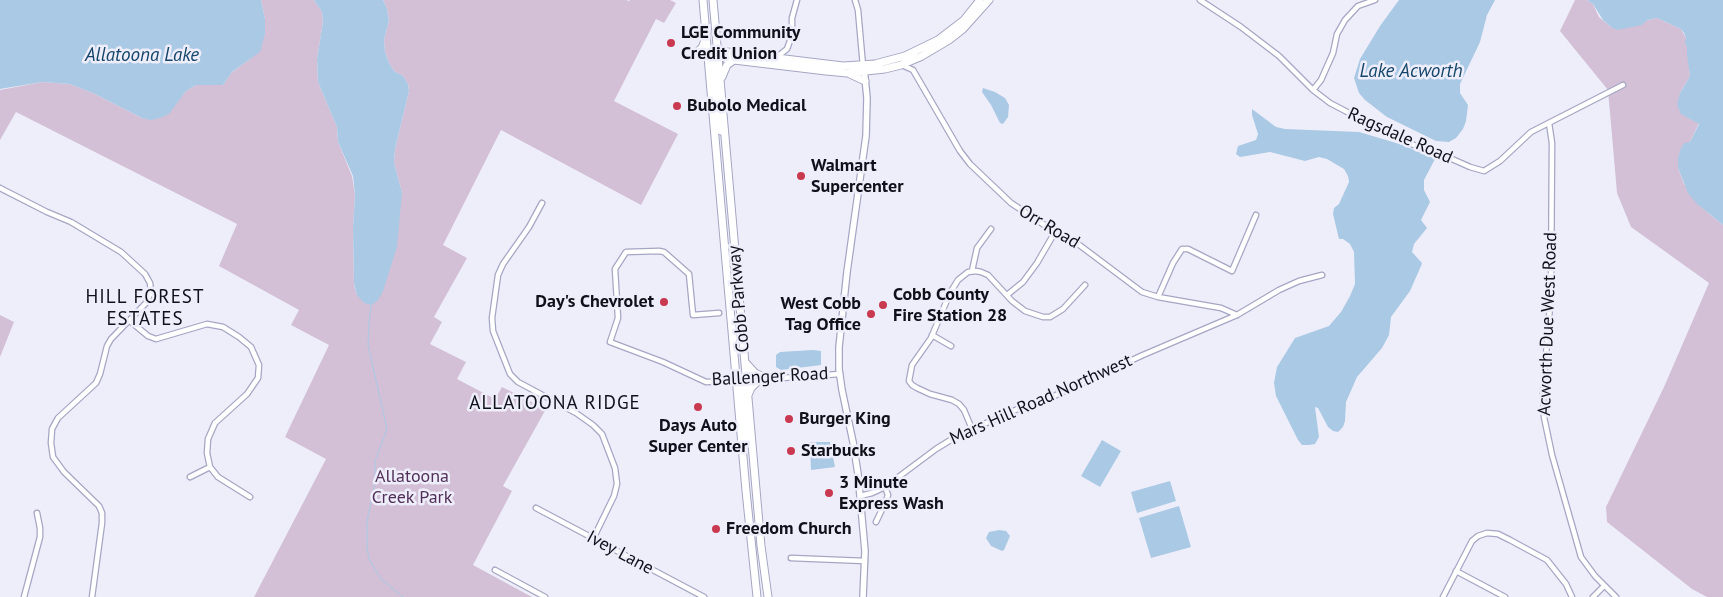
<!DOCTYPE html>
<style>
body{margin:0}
canvas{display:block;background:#eeeefb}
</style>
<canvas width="1723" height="597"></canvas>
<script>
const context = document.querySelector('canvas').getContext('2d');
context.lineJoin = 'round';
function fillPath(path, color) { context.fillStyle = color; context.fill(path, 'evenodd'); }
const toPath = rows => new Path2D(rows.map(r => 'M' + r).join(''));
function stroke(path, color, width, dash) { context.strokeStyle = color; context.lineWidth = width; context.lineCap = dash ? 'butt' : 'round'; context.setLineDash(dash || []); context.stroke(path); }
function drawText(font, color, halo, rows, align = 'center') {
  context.font = font + ' "PT Sans",sans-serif'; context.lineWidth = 5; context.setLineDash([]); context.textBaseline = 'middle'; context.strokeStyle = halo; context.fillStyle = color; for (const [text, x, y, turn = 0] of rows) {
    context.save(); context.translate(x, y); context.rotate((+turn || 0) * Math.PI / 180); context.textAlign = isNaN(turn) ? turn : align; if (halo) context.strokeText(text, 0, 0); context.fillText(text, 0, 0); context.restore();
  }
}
fillPath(toPath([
 [261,0,314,0,322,12,323,22,317,59,318,82,337,127,338,142,352,176,355,195,353,226,354,285,357,295,402,193,394,163,395,149,409,91,408,84,403,76,394,71,389,63,385,52,384,40,389,21,387,9,383,0,626,0,629,1,630,0,670,0,676,3,664,23,656,19,614,101,678,134,641,205,501,130,443,245,467,258,434,317,442,322,430,344,466,362,457,379,495,399,502,387,546,409,503,486,512,491,473,565,532,597,254,597,326,459,285,437,329,345,291,325,299,310,219,266,237,224,16,112,0,140,0,90,42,82,70,84,95,94,142,118,173,107,186,91,196,85,223,85,231,73,250,59,265,34,265,19],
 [1575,0,1587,0,1593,4,1599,17,1611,27,1657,18,1681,29,1686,38,1690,76,1680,93,1688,118,1699,123,1690,142,1680,150,1678,168,1684,184,1708,213,1723,225,1723,597,1707,597,1692,589,1607,522,1606,507,1664,387,1709,283,1631,227,1617,193,1608,90,1560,31],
 [0,315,14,322,0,357]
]), '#d3c0d7');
fillPath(toPath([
 [0,0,261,0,265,19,265,34,260,52,232,72,223,85,196,85,186,91,169,114,160,118,151,120,142,118,95,94,70,84,42,82,0,89],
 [314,0,383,0,387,9,389,21,384,40,385,52,389,63,394,71,403,76,408,84,409,91,395,149,394,163,402,193,397,247,383,291,378,300,372,305,364,303,357,295,354,284,353,226,355,195,353,176,338,142,337,127,318,82,317,59,323,22,322,12],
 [1399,0,1495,0,1487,15,1480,42,1460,84,1460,93,1468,105,1466,121,1463,129,1456,138,1449,142,1436,141,1387,117,1365,100,1359,93,1354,78,1360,59,1380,26],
 [1587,0,1723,0,1723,225,1696,203,1688,193,1678,168,1678,159,1680,150,1684,143,1690,142,1699,124,1681,114,1677,105,1680,93,1690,76,1687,55,1687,47,1685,43,1686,38,1684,33,1681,29,1657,18,1647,20,1642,25,1617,30,1611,27,1603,20,1593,4],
 [983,88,995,92,1005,98,1009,105,1008,117,1003,124,1000,123,991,105,982,92],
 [1252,109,1276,127,1285,129,1359,132,1403,145,1435,159,1424,180,1424,190,1430,202,1421,220,1427,228,1414,244,1412,252,1422,263,1421,266,1410,291,1391,317,1389,335,1382,348,1357,377,1346,402,1345,421,1343,427,1338,432,1333,431,1328,427,1318,408,1315,407,1319,437,1315,444,1309,445,1302,445,1298,440,1276,396,1274,383,1277,367,1295,338,1329,326,1341,312,1350,296,1355,284,1354,252,1350,244,1343,239,1339,239,1333,214,1334,208,1339,204,1349,182,1348,176,1344,169,1327,159,1319,157,1305,161,1270,152,1240,157,1236,154,1238,146,1256,140,1258,134,1252,115],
 [813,350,821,351,821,365,781,370,776,367,776,355,780,352],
 [1102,440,1121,451,1100,487,1081,476],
 [810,442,830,442,835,467,811,470],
 [1170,481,1176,501,1137,513,1131,492],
 [1179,506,1191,547,1151,558,1139,518],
 [999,530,1006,531,1010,536,1004,550,1002,551,991,546,986,538,989,532]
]), '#aac9e4');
stroke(toPath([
 [371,305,369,323,368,345,387,429,375,461,375,483,367,521,367,548,369,559,380,578,403,597]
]), '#aac9e4', 1);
const street = toPath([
 [855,0,858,10,863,66],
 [1200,0,1241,27,1279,56,1313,90,1330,103,1395,137,1426,150,1434,151,1470,167,1484,171,1500,161,1531,132,1623,85],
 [777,57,787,49,792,35,792,18,797,0],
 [902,65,913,70,960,151,970,164,1011,203,1055,232,1074,241,1142,292,1158,297,1221,308,1237,315],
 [1313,90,1321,80,1333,53,1337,34,1345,20,1358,6,1375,0],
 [1549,123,1552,143,1551,293,1543,393,1544,417,1552,455,1581,557,1595,576,1616,597],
 [0,188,47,212,71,222,121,252,145,274,150,283,151,292,146,303,111,339,107,346,100,374,96,383,58,418,52,429,51,443,53,457,64,472,99,506,102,513,102,523,92,597],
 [542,203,529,227,503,264,498,275,492,318,493,331,510,374,518,382,576,413,593,425,602,434,615,468,617,484,614,496,593,539],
 [972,271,977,248,991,229],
 [1007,295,1023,282,1037,263,1055,232],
 [1158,297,1173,263,1182,249,1188,249,1232,271,1256,215],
 [719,313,693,315,689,274,664,252,659,251,626,252,615,269,618,318,610,342,663,362,706,382,759,380],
 [130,321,148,336,156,339,207,324,223,327,239,337,251,347,259,365,258,378,247,394,215,423,208,439,207,453,210,467,218,477,250,497],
 [932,335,951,346],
 [767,379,840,374],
 [972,429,964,410,959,404,952,400,930,394,917,388,912,385,909,381,912,365,931,338,950,293,958,280,968,272,976,271,981,272,988,275,1012,301,1025,311,1043,317,1050,317,1063,309,1085,285],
 [190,477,210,467],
 [860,496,872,493,885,487,936,449,957,436,1020,408,1054,396,1143,355,1237,315,1279,290,1299,281,1322,275],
 [536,508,704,597],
 [876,522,886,501,888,495,885,487],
 [791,558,865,561],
 [495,570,545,597],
 [1456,571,1505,597],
 [24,597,40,537,40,528,37,513],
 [1443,597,1472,541,1478,536,1487,533,1498,534,1510,540,1547,560,1566,584,1572,597],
 [1593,597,1604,586]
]);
const secondary = toPath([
 [863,597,865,551,858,474,853,442,842,390,839,369,839,347,847,272,866,136,867,98,864,68]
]);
const primary = toPath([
 [703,0,746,491,757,597],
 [713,0,761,546,768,597],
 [695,54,702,48,705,40],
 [708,54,722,55,727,52,843,66,875,64,905,56,938,40,964,20,980,0],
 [713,55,721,131],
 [722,55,727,59,734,60,826,71,847,73,885,69,901,65,922,56,949,40,963,29,989,0],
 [850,74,865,81],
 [722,77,727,65,734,60],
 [745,362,755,373,768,379],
 [738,383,742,391,748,440],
 [748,395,751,388,760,379]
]);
stroke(street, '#a5a6c3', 7);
stroke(secondary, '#a5a6c3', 8);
stroke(primary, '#a5a6c3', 9);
stroke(street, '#fff', 4.5);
stroke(secondary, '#fff', 5.5);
stroke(primary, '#fff', 7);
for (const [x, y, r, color] of [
 [671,43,5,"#c9394f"],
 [677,106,5,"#c9394f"],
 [801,176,5,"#c9394f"],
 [664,302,5,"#c9394f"],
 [883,305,5,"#c9394f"],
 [871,314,5,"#c9394f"],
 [698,407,5,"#c9394f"],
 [789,419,5,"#c9394f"],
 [791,451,5,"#c9394f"],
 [829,493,5,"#c9394f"],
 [716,529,5,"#c9394f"]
]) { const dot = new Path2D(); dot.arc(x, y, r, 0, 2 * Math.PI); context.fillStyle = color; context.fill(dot); stroke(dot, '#eeeefb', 2); }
drawText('bold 18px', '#10101a', '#eeeefb', [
 ["LGE Community",681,33],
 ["Credit Union",681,54],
 ["Bubolo Medical",687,106],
 ["Walmart",811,166],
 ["Supercenter",811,187],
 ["Cobb County",893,295],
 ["Fire Station 28",893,316],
 ["Day's Chevrolet",654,302,"right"],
 ["West Cobb",861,304,"right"],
 ["Tag Office",861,325,"right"],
 ["Burger King",799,419],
 ["Days Auto",698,426,"center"],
 ["Super Center",698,447,"center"],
 ["Starbucks",801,451],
 ["3 Minute",839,483],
 ["Express Wash",839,504],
 ["Freedom Church",726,529]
], 'left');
drawText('18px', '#10101a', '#eeeefb', [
 ["Ragsdale Road",1400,136,24],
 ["Orr Road",1049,227,31],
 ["Cobb Parkway",739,299,-95],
 ["Acworth Due West Road",1548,324,-88],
 ["Ballenger Road",770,377,-3],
 ["Mars Hill Road Northwest",1041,400,-24],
 ["Ivey Lane",620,553,28]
]);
drawText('18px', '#512f58', '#eeeefb', [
 ["Allatoona",412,477],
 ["Creek Park",412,498]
]);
drawText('italic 19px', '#15466a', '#eeeefb', [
 ["Allatoona Lake",142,56],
 ["Lake Acworth",1411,72]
]);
context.letterSpacing = '1px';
drawText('19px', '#10101a', '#eeeefb', [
 ["HILL FOREST",145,298],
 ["ESTATES",145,320],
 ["ALLATOONA RIDGE",555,404]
]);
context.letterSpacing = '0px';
</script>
